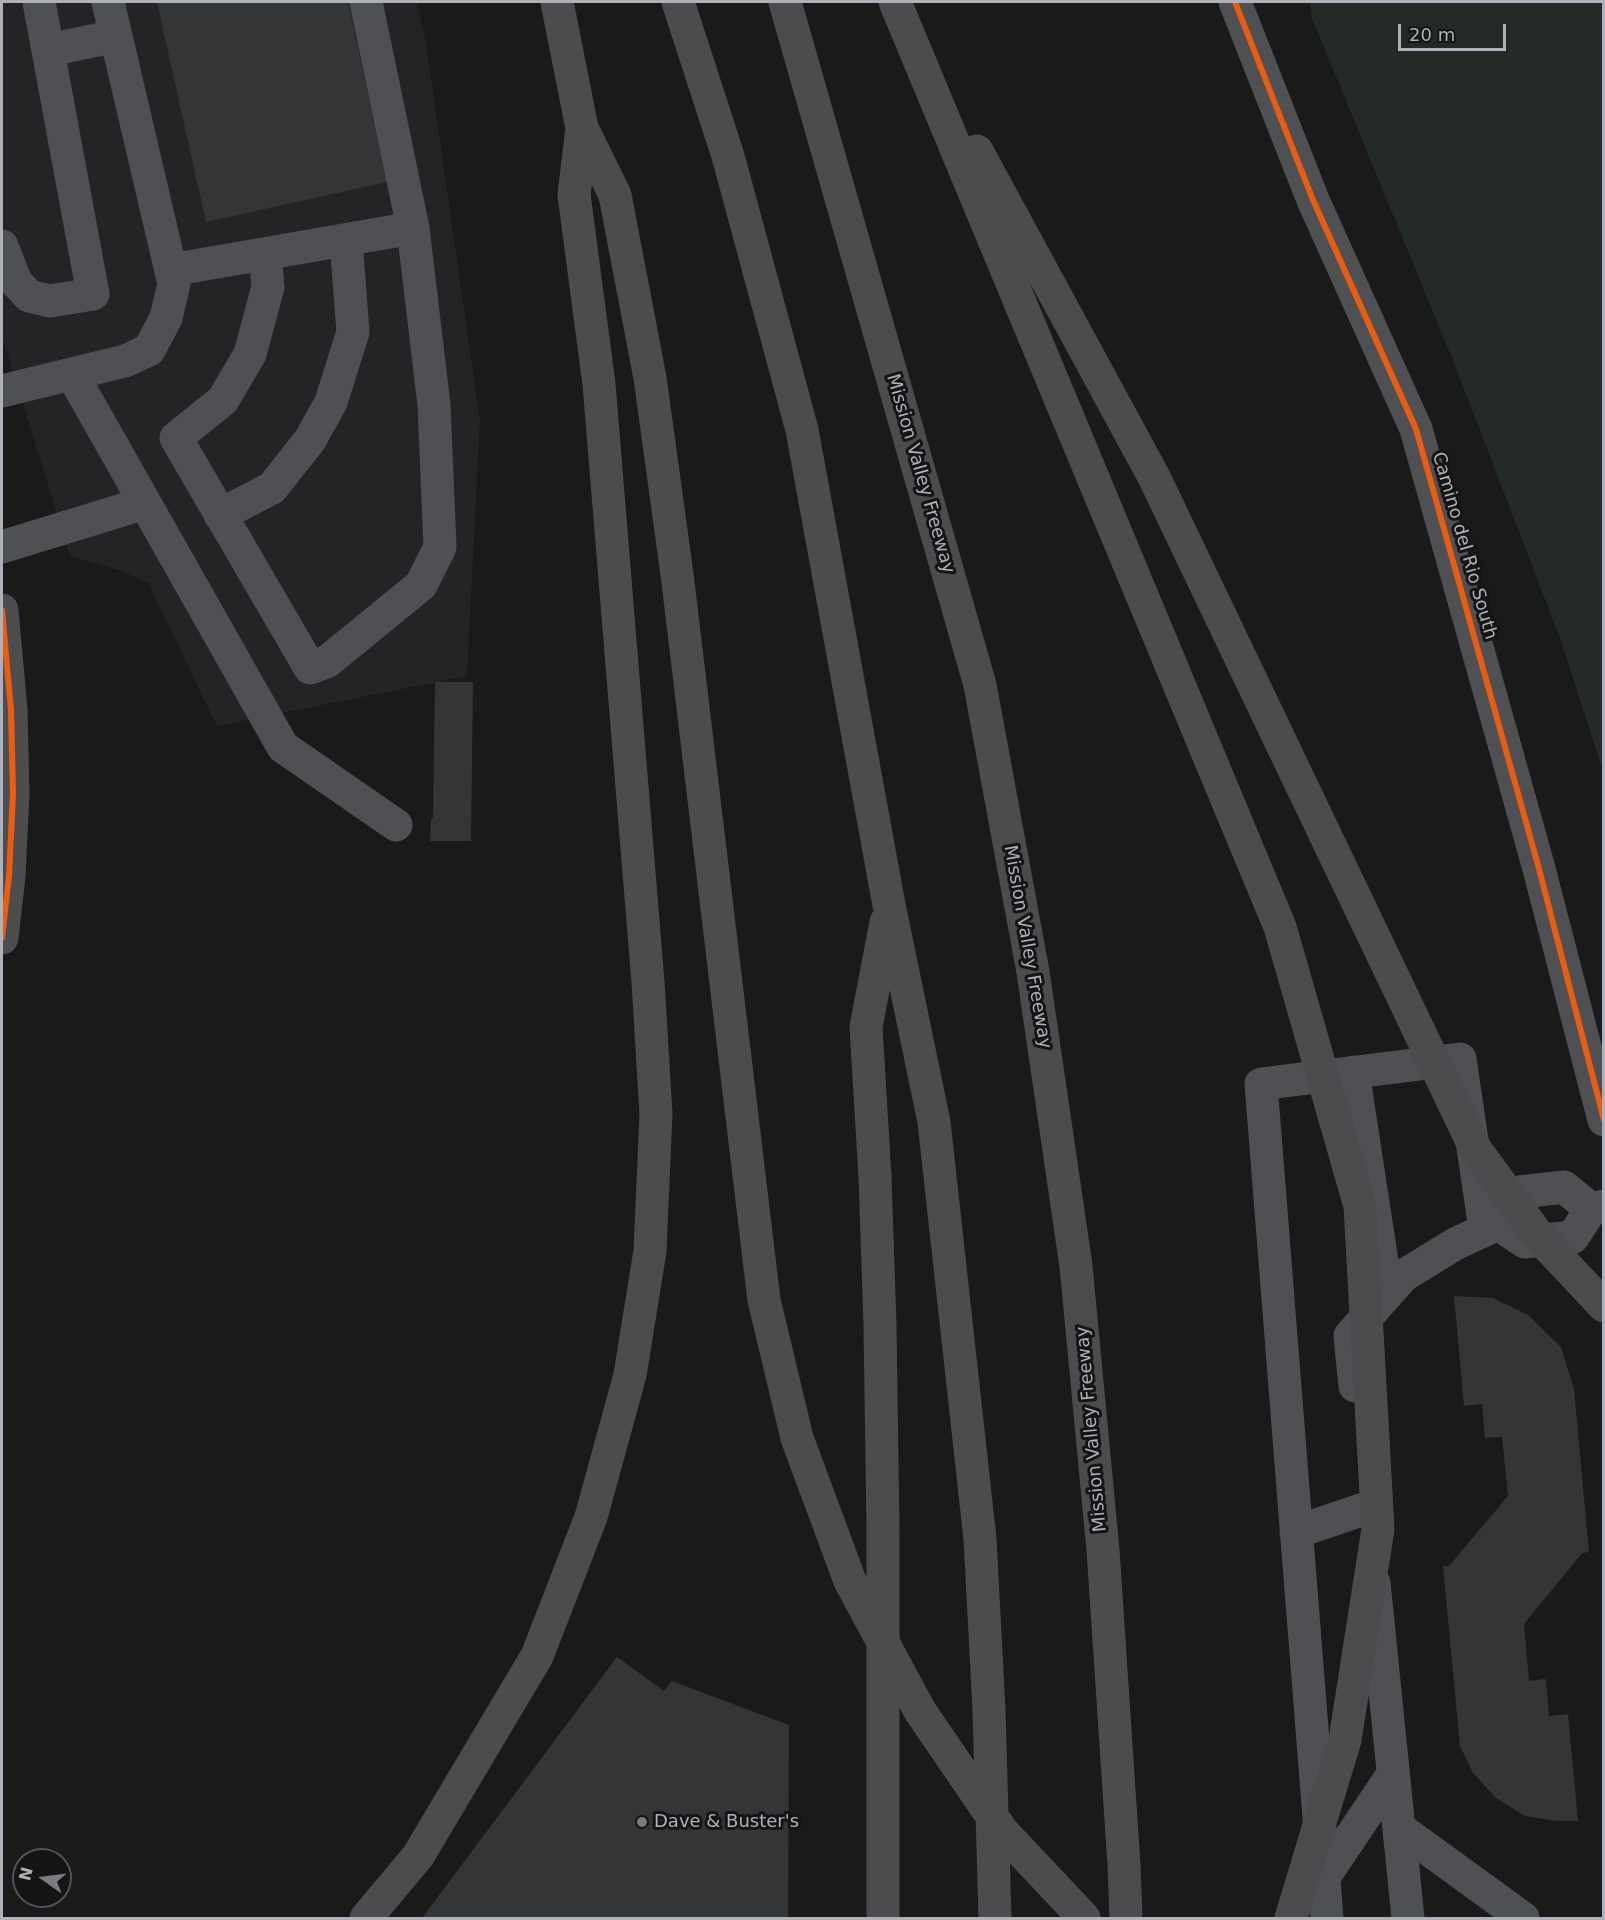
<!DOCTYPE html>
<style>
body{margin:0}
#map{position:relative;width:1605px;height:1920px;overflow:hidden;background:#1a1a1b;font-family:"DejaVu Sans",sans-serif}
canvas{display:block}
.frame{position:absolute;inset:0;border:3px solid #adb1b9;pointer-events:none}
.north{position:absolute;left:12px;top:1848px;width:60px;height:60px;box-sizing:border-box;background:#151516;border:2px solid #525357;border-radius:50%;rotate:284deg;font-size:16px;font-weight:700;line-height:24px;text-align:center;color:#adb1b9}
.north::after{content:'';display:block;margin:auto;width:21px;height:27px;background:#7a7c82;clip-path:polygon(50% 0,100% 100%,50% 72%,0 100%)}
.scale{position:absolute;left:1398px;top:24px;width:108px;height:27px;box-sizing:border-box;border:3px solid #adb1b9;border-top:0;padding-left:8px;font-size:18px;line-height:21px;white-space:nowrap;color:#adb1b9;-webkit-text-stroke:4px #151516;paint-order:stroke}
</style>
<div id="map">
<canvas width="1605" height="1920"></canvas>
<div class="frame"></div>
<div class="north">N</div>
<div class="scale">20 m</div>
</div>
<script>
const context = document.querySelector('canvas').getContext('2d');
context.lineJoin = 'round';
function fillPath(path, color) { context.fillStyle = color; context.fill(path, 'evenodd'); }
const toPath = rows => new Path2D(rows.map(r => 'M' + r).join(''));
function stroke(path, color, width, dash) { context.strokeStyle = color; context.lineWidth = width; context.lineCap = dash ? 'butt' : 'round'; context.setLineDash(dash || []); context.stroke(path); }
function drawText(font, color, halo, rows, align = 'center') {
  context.font = font + ' "DejaVu Sans",sans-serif'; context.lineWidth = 6; context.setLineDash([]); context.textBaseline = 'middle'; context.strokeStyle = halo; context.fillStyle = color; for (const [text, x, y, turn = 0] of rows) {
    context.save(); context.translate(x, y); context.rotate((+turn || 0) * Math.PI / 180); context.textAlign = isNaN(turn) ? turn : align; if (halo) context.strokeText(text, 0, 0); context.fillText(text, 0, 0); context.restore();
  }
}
fillPath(toPath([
 [2,2,416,2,425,36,480,421,467,676,217,726,148,583,122,571,70,556,2,336]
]), '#242426');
fillPath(toPath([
 [1310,2,1603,2,1603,771,1560,638,1454,363,1312,18]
]), '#242a25');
fillPath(toPath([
 [157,2,348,2,387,182,206,222],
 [435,682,473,682,471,841,430,841,431,819,433,817],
 [1454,1296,1493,1298,1528,1315,1561,1347,1574,1389,1589,1552,1582,1553,1524,1624,1529,1681,1546,1679,1549,1716,1568,1714,1578,1821,1556,1821,1525,1816,1496,1798,1473,1773,1460,1746,1443,1566,1449,1566,1508,1496,1502,1437,1485,1438,1482,1404,1464,1406],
 [617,1657,664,1691,672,1681,789,1725,788,1918,422,1918]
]), '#343536');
stroke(toPath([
 [366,2,413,228],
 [1235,2,1313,200,1416,429,1538,865,1604,1120],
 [49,50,116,36],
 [2,246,16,282,29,296,50,301,93,294,39,2],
 [171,270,413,228,434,405,440,547,421,585,328,661,310,668,176,438,223,400,250,354,268,287,265,254],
 [72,374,283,747,396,825],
 [2,391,125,361,149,350,166,318,174,284,108,2],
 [220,515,272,488,310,440,331,402,353,332,346,240],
 [2,547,145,503],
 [1353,1072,1387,1294],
 [1591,1209,1564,1187,1520,1192,1498,1224,1525,1242,1573,1237,1591,1209,1604,1206],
 [1355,1386,1350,1336,1403,1276,1455,1244,1498,1224],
 [1296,1532,1367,1508],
 [1374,1583,1408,1918],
 [1399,1828,1523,1918],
 [1324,1877,1393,1774],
 [1327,1918,1261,1084,1460,1059,1485,1229]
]), '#4f5053', 33);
stroke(toPath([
 [2,610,11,710,13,794,9,876,2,938]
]), '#4c4d4f', 33);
stroke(toPath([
 [557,2,582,128,615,195,650,378,677,574,764,1300,797,1438,850,1581,920,1711,1002,1831,1084,1918],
 [678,2,728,156,802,430,889,905,934,1122,980,1539,989,1710,995,1918],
 [785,2,980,685,1033,972,1076,1266,1103,1550,1124,1865,1126,1918],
 [895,2,1280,927,1360,1206,1378,1529,1345,1740,1291,1918],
 [977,151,1154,477,1476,1150,1539,1237,1604,1306],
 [366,1918,418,1856,537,1656,591,1517,630,1375,650,1251,656,1114,648,982,599,384,574,195,582,128],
 [883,1918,883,1532,880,1325,875,1177,866,1027,886,922]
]), '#4c4c4f', 33);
stroke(toPath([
 [1235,2,1313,200,1416,429,1538,865,1604,1120],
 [2,610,11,710,13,794,9,876,2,938]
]), '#e95d12', 6);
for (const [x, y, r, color] of [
 [642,1822,6,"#7a7c82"]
]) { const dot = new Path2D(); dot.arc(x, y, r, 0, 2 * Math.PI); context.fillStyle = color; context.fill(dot); stroke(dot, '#151516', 2); }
drawText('18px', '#adb1b9', '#151516', [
 ["Mission Valley Freeway",920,474,74],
 ["Camino del Rio South",1464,546,74],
 ["Mission Valley Freeway",1027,947,80],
 ["Mission Valley Freeway",1092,1429,-95]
]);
drawText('18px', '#adb1b9', '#151516', [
 ["Dave & Buster's",654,1822]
], 'left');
</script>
